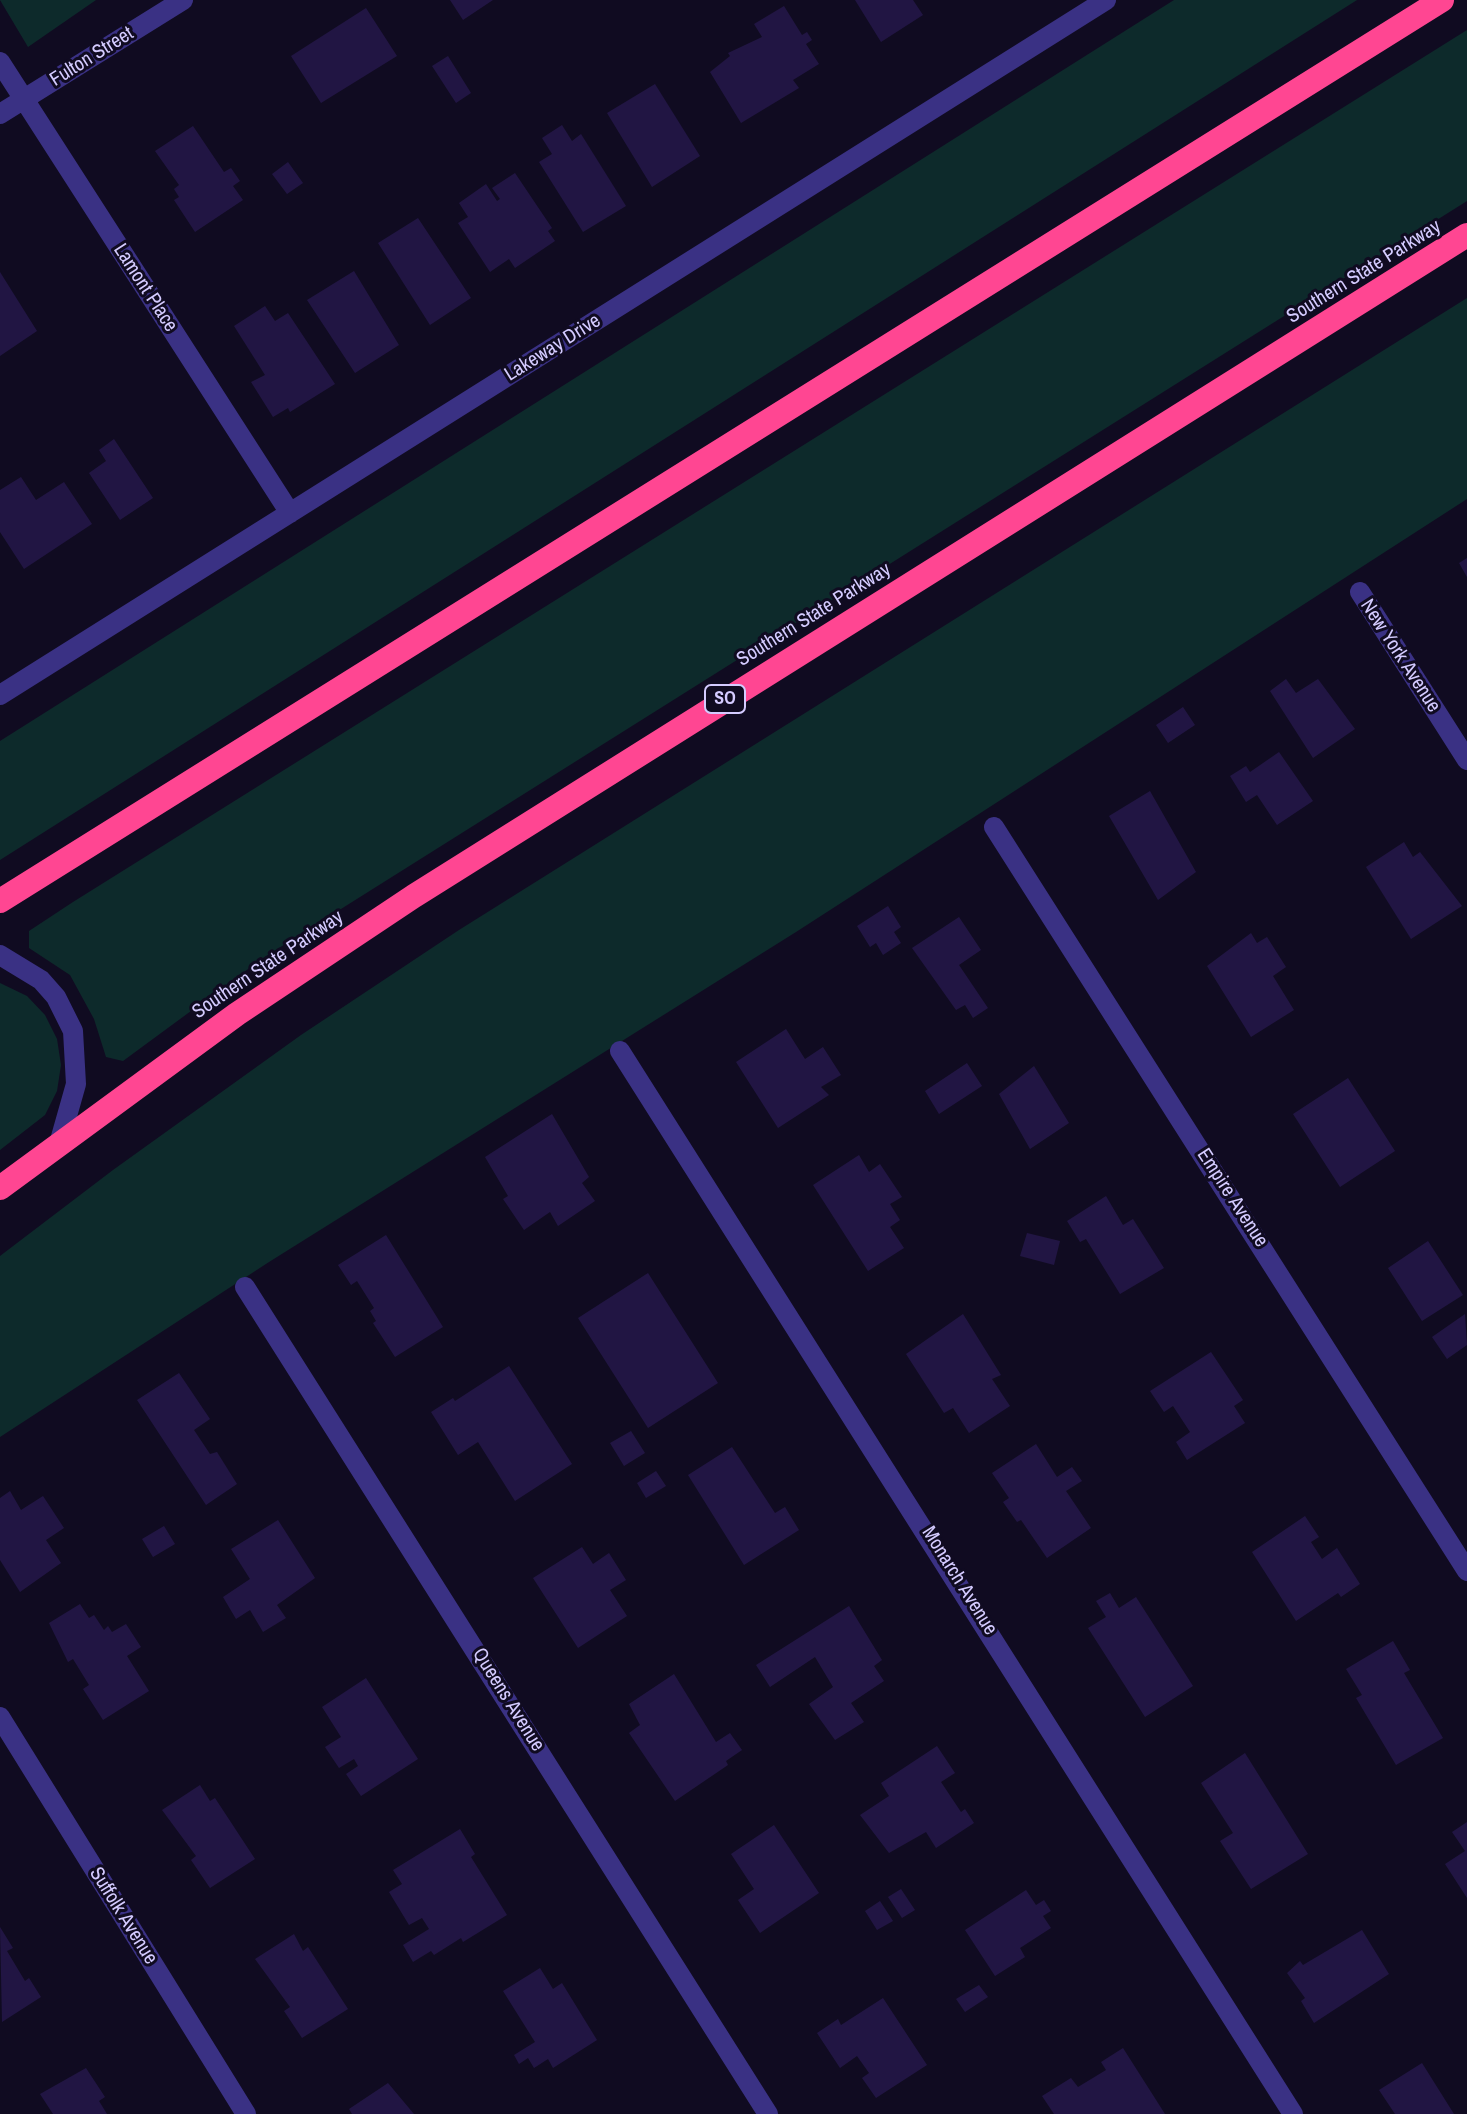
<!DOCTYPE html>
<style>
body{margin:0}
canvas{display:block;background:#100b21}
</style>
<canvas width="1467" height="2114"></canvas>
<script>
const context = document.querySelector('canvas').getContext('2d');
context.lineJoin = 'round';
function fillPath(path, color) { context.fillStyle = color; context.fill(path, 'evenodd'); }
const toPath = rows => new Path2D(rows.map(r => 'M' + r).join(''));
function stroke(path, color, width, dash) { context.strokeStyle = color; context.lineWidth = width; context.lineCap = dash ? 'butt' : 'round'; context.setLineDash(dash || []); context.stroke(path); }
function drawText(font, color, halo, rows, align = 'center') {
  context.font = font + ' "Archivo Narrow",sans-serif'; context.lineWidth = 6; context.setLineDash([]); context.textBaseline = 'middle'; context.strokeStyle = halo; context.fillStyle = color; for (const [text, x, y, turn = 0] of rows) {
    context.save(); context.translate(x, y); context.rotate((+turn || 0) * Math.PI / 180); context.textAlign = isNaN(turn) ? turn : align; if (halo) context.strokeText(text, 0, 0); context.fillText(text, 0, 0); context.restore();
  }
}
fillPath(toPath([
 [0,0,96,0,28,47],
 [1174,0,1357,0,0,860,0,741],
 [1467,30,1467,201,263,958,123,1061,106,1057,94,1019,70,975,29,948,29,931,73,902],
 [1467,298,1467,499,796,932,269,1262,0,1437,0,1256,113,1170,301,1035,459,930],
 [0,983,27,996,45,1015,57,1039,61,1065,57,1091,45,1115,0,1150]
]), '#0d2a2b');
fillPath(toPath([
 [450,0,493,0,463,20],
 [855,0,913,0,923,15,881,42],
 [784,6,802,35,807,32,812,40,806,44,819,64,793,80,799,88,741,123,710,72,730,56,728,53,762,37,754,24],
 [366,8,397,56,321,103,291,56],
 [448,56,471,93,456,103,432,66],
 [655,84,700,156,652,187,607,113],
 [562,125,572,141,581,134,626,206,583,232,539,162,552,154,542,138],
 [193,126,224,172,231,168,240,181,233,186,243,200,195,232,174,200,179,197,174,189,179,185,155,151],
 [288,162,303,183,287,194,272,174],
 [515,173,552,228,548,231,555,241,515,268,509,259,490,272,458,223,468,217,459,203,486,184,497,201,500,199,492,188],
 [418,218,471,298,430,325,378,243],
 [354,271,399,345,355,373,307,300],
 [0,272,37,331,0,356],
 [265,306,275,321,288,313,335,384,290,412,288,408,273,417,251,382,265,375,234,326],
 [114,439,153,498,120,520,89,473,106,461,99,450],
 [21,477,36,500,64,482,92,524,24,569,0,532,0,490],
 [1467,558,1467,577,1459,563],
 [1286,679,1296,693,1318,679,1355,729,1313,758,1270,691],
 [1183,707,1195,725,1168,743,1156,725],
 [1279,752,1313,801,1277,825,1257,795,1246,802,1230,776,1246,766,1250,772],
 [1150,791,1196,872,1158,900,1109,816],
 [1404,842,1413,857,1420,852,1462,906,1411,939,1366,867],
 [888,906,901,927,894,932,901,943,883,955,876,943,870,947,857,926],
 [959,917,981,950,959,965,988,1008,973,1018,965,1005,956,1010,912,948],
 [1251,933,1257,943,1267,937,1286,967,1273,976,1294,1010,1251,1037,1207,966],
 [786,1029,805,1059,823,1047,841,1075,821,1087,829,1095,778,1128,736,1062],
 [967,1063,982,1086,939,1114,925,1091],
 [1034,1066,1069,1123,1030,1149,999,1094],
 [1348,1078,1395,1151,1340,1187,1293,1114],
 [552,1114,589,1177,582,1183,595,1201,558,1226,550,1212,524,1230,503,1199,508,1196,485,1157],
 [859,1155,869,1172,880,1164,902,1197,890,1204,900,1220,890,1227,904,1248,868,1271,813,1185],
 [1106,1196,1123,1225,1133,1219,1164,1268,1120,1294,1086,1239,1080,1242,1067,1221],
 [1027,1233,1060,1241,1054,1265,1020,1256],
 [386,1235,443,1327,395,1357,373,1323,376,1321,370,1311,374,1308,357,1281,351,1285,338,1265],
 [1428,1241,1463,1295,1422,1321,1388,1268],
 [648,1273,718,1383,648,1428,578,1318],
 [963,1314,1001,1375,992,1379,1010,1406,969,1433,953,1408,944,1413,906,1354],
 [1465,1314,1467,1345,1447,1359,1432,1337],
 [1211,1352,1243,1400,1234,1406,1245,1423,1187,1460,1176,1442,1190,1432,1173,1406,1164,1412,1150,1391],
 [509,1366,572,1464,515,1501,478,1442,458,1455,431,1412,453,1398,455,1401],
 [179,1373,210,1419,194,1430,210,1454,217,1452,237,1484,206,1505,137,1400],
 [631,1431,645,1453,624,1466,610,1443],
 [1036,1444,1057,1477,1072,1467,1082,1481,1066,1491,1091,1528,1047,1558,1021,1520,1017,1522,1003,1502,1009,1498,992,1473],
 [732,1447,775,1513,785,1507,799,1530,744,1565,688,1475],
 [656,1471,666,1486,646,1498,637,1483],
 [10,1491,21,1510,43,1496,64,1528,46,1540,61,1563,20,1592,0,1560,0,1498],
 [1305,1516,1319,1537,1311,1542,1322,1559,1337,1548,1360,1584,1341,1597,1338,1593,1296,1621,1252,1552],
 [278,1520,315,1578,277,1605,286,1618,263,1632,250,1610,236,1619,223,1597,250,1579,231,1549],
 [164,1526,175,1544,153,1557,142,1539],
 [582,1547,593,1564,609,1553,626,1580,610,1590,627,1616,578,1648,533,1578],
 [1110,1593,1119,1608,1136,1597,1193,1686,1145,1717,1088,1628,1106,1617,1096,1601],
 [80,1604,89,1618,94,1615,104,1630,108,1626,112,1632,126,1624,141,1647,127,1656,149,1691,103,1720,83,1689,89,1685,73,1659,68,1662,49,1623],
 [849,1606,882,1660,874,1666,884,1681,851,1703,864,1722,835,1740,809,1704,833,1687,815,1657,770,1687,756,1665],
 [1393,1641,1410,1670,1404,1673,1443,1738,1396,1765,1356,1698,1362,1695,1346,1669],
 [674,1674,716,1742,730,1733,742,1750,726,1761,728,1765,675,1801,629,1733,640,1725,629,1704],
 [366,1678,418,1759,361,1796,346,1774,358,1766,354,1759,339,1768,325,1747,341,1737,322,1707],
 [937,1746,955,1773,941,1782,961,1812,965,1809,974,1823,936,1848,926,1832,889,1853,860,1815,889,1796,881,1783],
 [1245,1753,1308,1854,1251,1889,1220,1841,1233,1833,1201,1783],
 [200,1785,210,1801,215,1798,255,1859,210,1888,191,1860,196,1856,162,1810],
 [1467,1822,1467,1898,1445,1864,1465,1851,1452,1832],
 [774,1825,819,1893,760,1933,738,1900,754,1889,731,1854],
 [460,1829,475,1854,471,1857,507,1915,463,1942,461,1938,434,1955,431,1951,413,1962,403,1945,429,1929,422,1918,409,1925,389,1892,402,1884,393,1870],
 [901,1889,915,1910,902,1918,888,1897],
 [1026,1890,1036,1905,1044,1900,1051,1911,1043,1916,1051,1928,1020,1948,1025,1957,995,1976,965,1930],
 [880,1901,893,1921,877,1930,865,1911],
 [0,1927,13,1948,7,1951,25,1981,29,1978,41,1997,2,2022],
 [1362,1930,1389,1974,1314,2023,1301,2001,1305,1998,1287,1973,1300,1961,1303,1965],
 [294,1934,303,1951,308,1947,348,2009,302,2038,284,2011,290,2007,255,1959],
 [540,1968,553,1989,562,1983,597,2040,553,2068,548,2059,534,2068,528,2058,519,2064,514,2055,535,2042,503,1991],
 [979,1985,988,1997,965,2012,956,1999],
 [883,1998,927,2065,876,2098,862,2078,869,2073,857,2056,840,2068,817,2033,838,2019,841,2025],
 [1123,2048,1165,2114,1054,2114,1042,2096,1071,2078,1078,2087,1106,2070,1101,2062],
 [1422,2063,1454,2114,1395,2114,1379,2090],
 [86,2068,105,2097,99,2101,107,2114,53,2114,40,2094],
 [388,2083,414,2114,352,2114,349,2109]
]), '#211543');
stroke(toPath([
 [0,955,41,980,56,997,73,1031,76,1084,59,1144]
]), '#3a3184', 20);
stroke(toPath([
 [0,62,290,513],
 [0,114,183,0],
 [1360,592,1467,760],
 [0,695,1106,0],
 [994,827,1467,1571],
 [620,1051,1293,2114],
 [245,1287,768,2114],
 [0,1717,246,2114]
]), '#3a3184', 20);
stroke(toPath([
 [0,901,1442,0],
 [0,1188,237,1014,414,896,1467,235]
]), '#ff4692', 24);
for (const [x, y, w] of [
 [725,699,40]
]) { const box = new Path2D(); box.roundRect(x - w / 2, y - 14, w, 28, 6); context.fillStyle = '#100b21'; context.fill(box); stroke(box, '#d4cbff', 2); }
drawText('bold 18px', '#d4cbff', null, [
 ["SO",725,699]
]);
drawText('20px', '#d4cbff', '#100b21', [
 ["Fulton Street",92,57,-32],
 ["Southern State Parkway",1364,272,-32],
 ["Lamont Place",145,288,57],
 ["Lakeway Drive",553,348,-32],
 ["Southern State Parkway",814,615,-32],
 ["New York Avenue",1400,656,57],
 ["Southern State Parkway",268,965,-34],
 ["Empire Avenue",1232,1198,57],
 ["Monarch Avenue",959,1581,58],
 ["Queens Avenue",508,1700,58],
 ["Suffolk Avenue",123,1916,58]
]);
</script>
